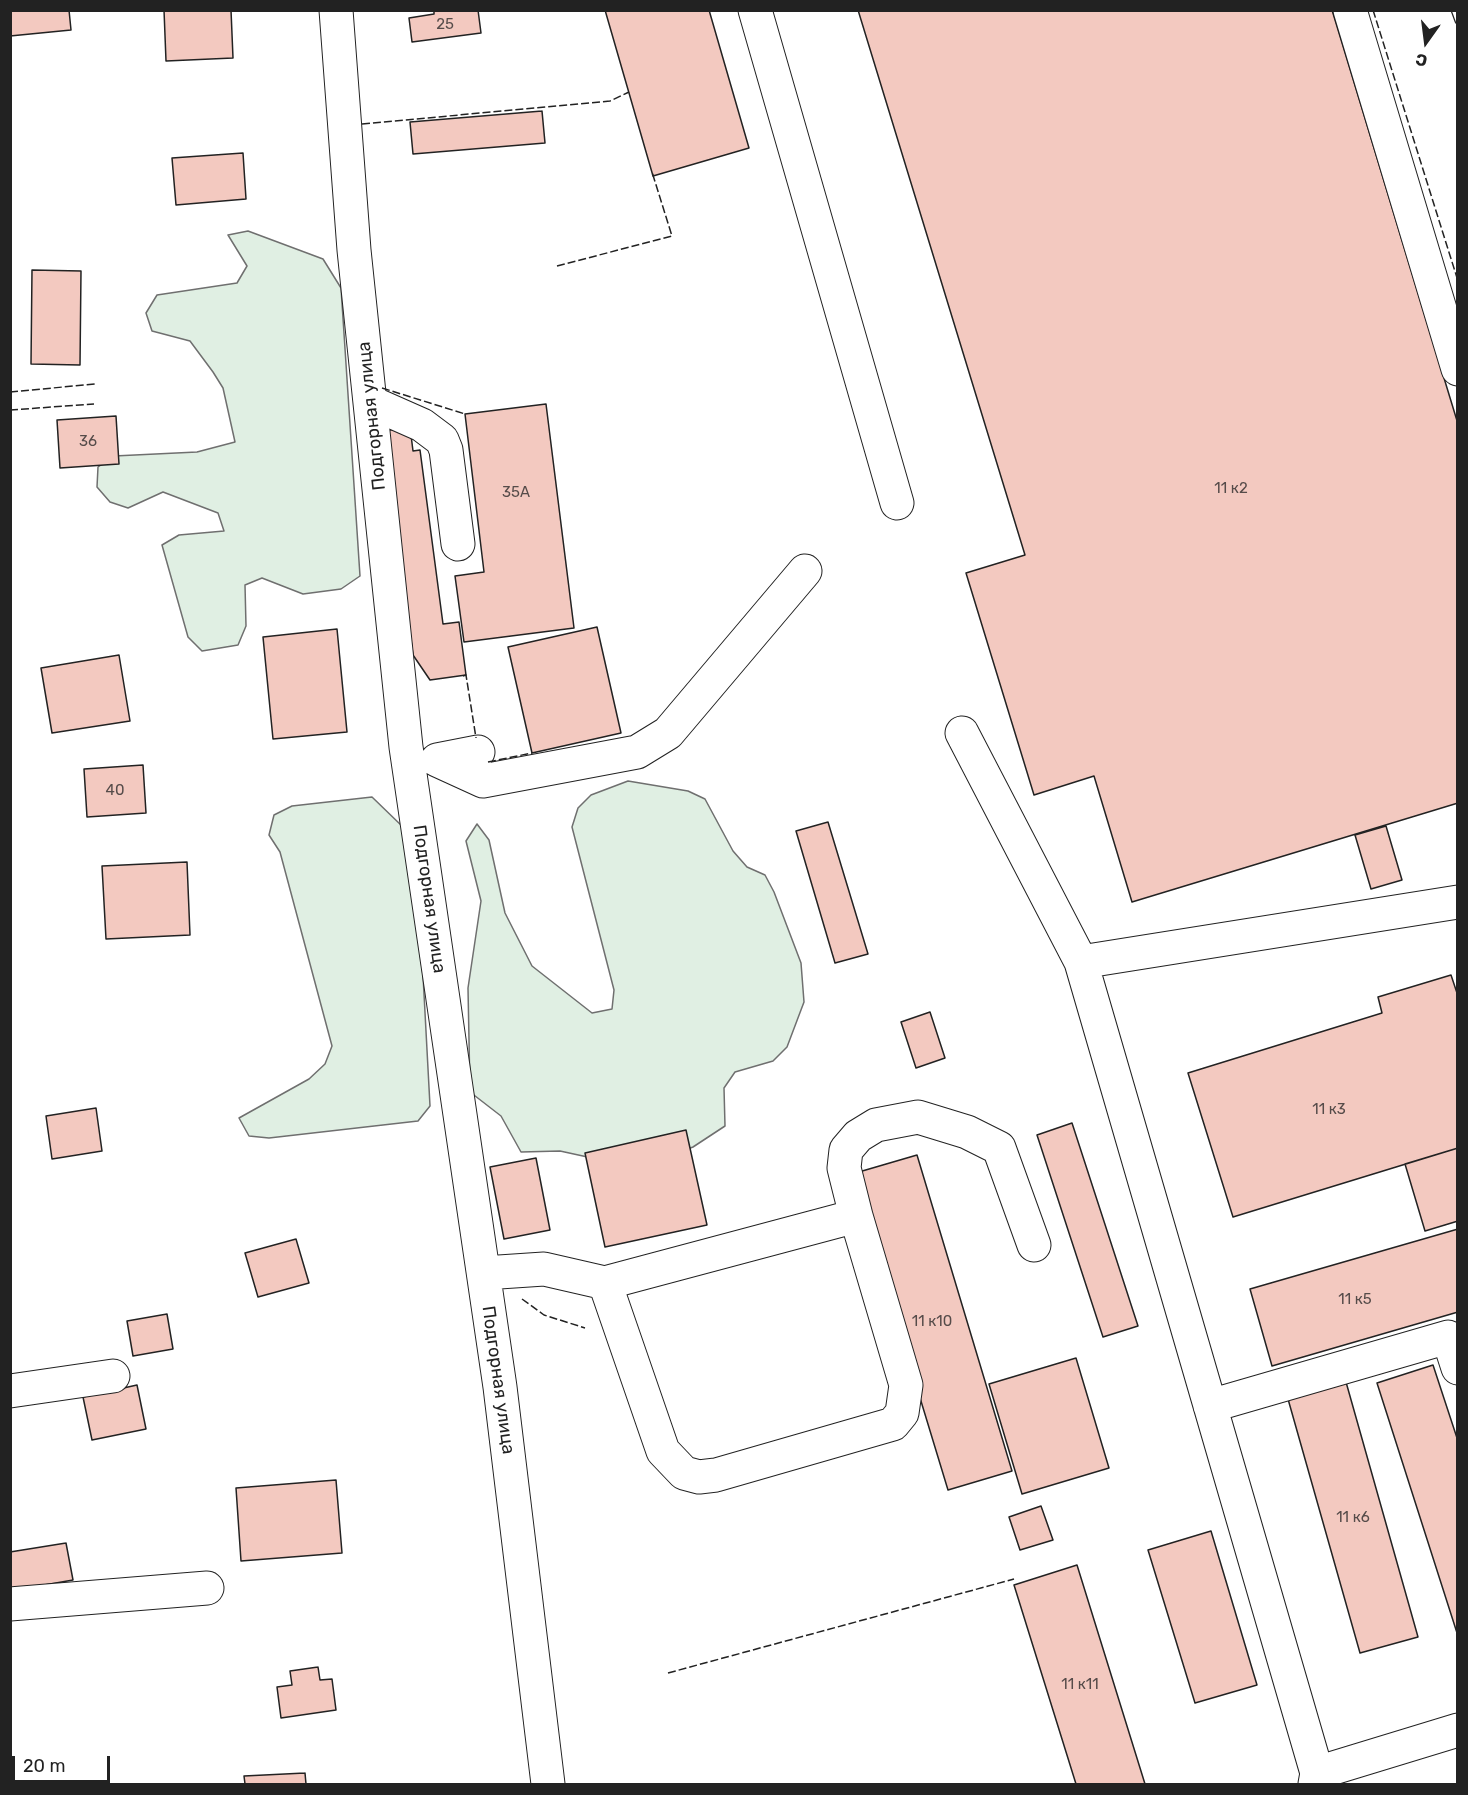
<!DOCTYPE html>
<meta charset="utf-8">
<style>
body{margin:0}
#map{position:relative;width:1468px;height:1795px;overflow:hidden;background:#fff;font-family:Rubik,sans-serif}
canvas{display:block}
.frame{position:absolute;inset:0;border:12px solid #222;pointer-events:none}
.north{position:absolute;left:1396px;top:12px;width:60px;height:60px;-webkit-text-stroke:4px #fff;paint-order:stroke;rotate:194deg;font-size:16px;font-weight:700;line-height:24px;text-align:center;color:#222}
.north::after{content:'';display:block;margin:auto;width:21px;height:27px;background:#222;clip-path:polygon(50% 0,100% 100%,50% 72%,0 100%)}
.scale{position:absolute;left:12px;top:1756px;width:98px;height:27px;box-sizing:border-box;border:3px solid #222;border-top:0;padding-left:8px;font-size:18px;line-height:21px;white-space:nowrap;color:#222;-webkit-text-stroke:4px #fff;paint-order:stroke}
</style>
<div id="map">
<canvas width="1468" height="1795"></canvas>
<div class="frame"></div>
<div class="north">С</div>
<div class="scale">20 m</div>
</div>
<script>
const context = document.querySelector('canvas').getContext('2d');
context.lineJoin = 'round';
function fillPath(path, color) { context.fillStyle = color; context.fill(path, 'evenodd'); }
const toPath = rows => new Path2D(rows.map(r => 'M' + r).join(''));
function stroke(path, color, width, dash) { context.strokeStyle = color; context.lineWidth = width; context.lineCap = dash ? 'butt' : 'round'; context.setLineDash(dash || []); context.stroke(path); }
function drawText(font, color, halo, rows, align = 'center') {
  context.font = font + ' Rubik,sans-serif'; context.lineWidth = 4.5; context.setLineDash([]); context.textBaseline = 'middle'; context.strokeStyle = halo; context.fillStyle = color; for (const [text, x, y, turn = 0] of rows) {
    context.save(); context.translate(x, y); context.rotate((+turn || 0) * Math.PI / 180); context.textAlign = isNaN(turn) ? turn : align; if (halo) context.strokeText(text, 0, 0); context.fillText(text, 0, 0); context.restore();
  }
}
const green = toPath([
 [248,231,323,259,341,288,360,576,341,589,303,594,262,578,245,585,246,626,238,645,202,651,188,637,162,545,179,535,224,531,218,513,163,492,128,508,110,502,97,487,98,467,114,456,197,452,235,442,223,388,213,372,190,341,152,331,146,313,157,295,237,283,247,266,228,235,248,231],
 [628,781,688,791,705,799,733,851,747,867,765,875,774,892,801,963,804,1002,787,1047,773,1061,735,1072,724,1088,725,1126,693,1147,638,1168,560,1151,521,1152,501,1116,470,1092,468,988,481,901,466,841,477,824,489,840,505,913,532,966,592,1013,612,1009,614,990,572,827,578,808,591,795,628,781],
 [372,797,403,827,423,975,430,1106,418,1121,269,1138,249,1136,239,1118,309,1079,325,1064,332,1046,280,852,269,835,274,815,292,806,372,797]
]);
fillPath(green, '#e0efe3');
stroke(green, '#6f6f6f', 1.5);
const building = toPath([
 [10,10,69,10,71,30,10,36,10,10],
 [164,10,231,10,233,58,166,61,164,10],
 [434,10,478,10,481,33,412,42,409,18,434,14,434,10],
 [605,10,709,10,749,148,653,176,605,10],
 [858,10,1332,10,1458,424,1458,803,1132,902,1094,776,1034,795,966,573,1025,555,858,10],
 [542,111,545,143,413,154,410,122,542,111],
 [243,153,246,199,176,205,172,158,243,153],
 [32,270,81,271,80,365,31,364,32,270],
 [546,404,574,628,464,642,455,576,484,572,465,414,546,404],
 [116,416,119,464,60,468,57,420,116,416],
 [410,427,413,451,420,450,443,624,459,622,466,675,430,680,413,655,383,431,410,427],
 [597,627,621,733,532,753,508,647,597,627],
 [337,629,347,732,273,739,263,637,337,629],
 [119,655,130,721,52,733,41,668,119,655],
 [143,765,146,813,87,817,84,769,143,765],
 [828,822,868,954,835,963,796,831,828,822],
 [1386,826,1402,880,1371,889,1355,835,1386,826],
 [187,862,190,935,106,939,102,866,187,862],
 [1451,975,1458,996,1458,1148,1233,1217,1188,1073,1382,1013,1378,997,1451,975],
 [930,1012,945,1058,916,1068,901,1022,930,1012],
 [96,1108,102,1151,52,1159,46,1116,96,1108],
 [1072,1123,1138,1326,1103,1337,1037,1135,1072,1123],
 [686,1130,707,1225,605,1247,585,1153,686,1130],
 [1458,1148,1458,1221,1425,1231,1405,1164,1458,1148],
 [917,1155,1012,1471,948,1490,852,1174,917,1155],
 [536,1158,550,1230,504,1239,490,1167,536,1158],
 [1458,1229,1458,1312,1272,1366,1250,1289,1458,1229],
 [296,1239,309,1283,258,1297,245,1253,296,1239],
 [167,1314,173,1349,133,1356,127,1321,167,1314],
 [1076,1358,1109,1468,1022,1494,989,1384,1076,1358],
 [1433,1365,1458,1441,1458,1636,1377,1383,1433,1365],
 [1346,1382,1418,1637,1360,1653,1288,1399,1346,1382],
 [137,1385,146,1429,92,1440,83,1397,137,1385],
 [336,1480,342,1553,241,1561,236,1488,336,1480],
 [1041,1506,1053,1540,1020,1550,1009,1517,1041,1506],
 [1211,1531,1257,1685,1195,1703,1148,1550,1211,1531],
 [66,1543,73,1580,10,1591,10,1552,66,1543],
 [1077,1565,1145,1784,1076,1784,1014,1585,1077,1565],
 [318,1667,320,1680,332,1679,336,1710,281,1718,277,1687,292,1685,290,1671,318,1667],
 [305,1773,306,1784,245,1784,244,1776,305,1773]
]);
fillPath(building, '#f3c9c0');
stroke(building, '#222', 1.5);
const minor = toPath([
 [336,10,354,250,406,747,500,1387,548,1784],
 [755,10,897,503],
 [1350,10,1458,369],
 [370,402,422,425,442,440,446,450,458,544],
 [962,733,1081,962,1317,1773,1315,1784],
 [478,752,437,760,483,781,637,752,668,733,805,571],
 [1081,962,1458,902],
 [484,1273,544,1269,605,1283,856,1216,844,1168,846,1150,858,1136,876,1125,918,1117,967,1132,999,1148,1034,1245],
 [605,1283,663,1451,684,1473,699,1477,716,1475,893,1424,902,1413,906,1385,856,1216],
 [10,1391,113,1376],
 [1210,1406,1448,1337,1458,1368],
 [10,1604,207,1588],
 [1317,1773,1458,1730]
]);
stroke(minor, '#222', 35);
stroke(minor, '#fff', 33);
const rail = toPath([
 [1454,10,1458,21]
]);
stroke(rail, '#222', 7);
stroke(rail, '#fff', 4.5, [14]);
stroke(toPath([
 [1373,10,1458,281],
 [362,124,610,101,629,92],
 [557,266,672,236,652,172],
 [382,388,465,414],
 [10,392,95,384],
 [10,410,94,404],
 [463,676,466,675,476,738],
 [488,762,532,753],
 [522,1299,544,1315,585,1328],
 [668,1673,1014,1579]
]), '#222', 1.5, [8, 3]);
drawText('15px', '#564c4a', null, [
 ["25",445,25],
 ["36",88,442],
 ["11 к2",1231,489],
 ["35А",516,493],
 ["40",115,791],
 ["11 к3",1329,1110],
 ["11 к5",1355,1300],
 ["11 к10",932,1322],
 ["11 к6",1353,1518],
 ["11 к11",1080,1685]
]);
drawText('18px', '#222', '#fff', [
 ["Подгорная улица",372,416,-96],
 ["Подгорная улица",429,899,82],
 ["Подгорная улица",498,1380,82]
]);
</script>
